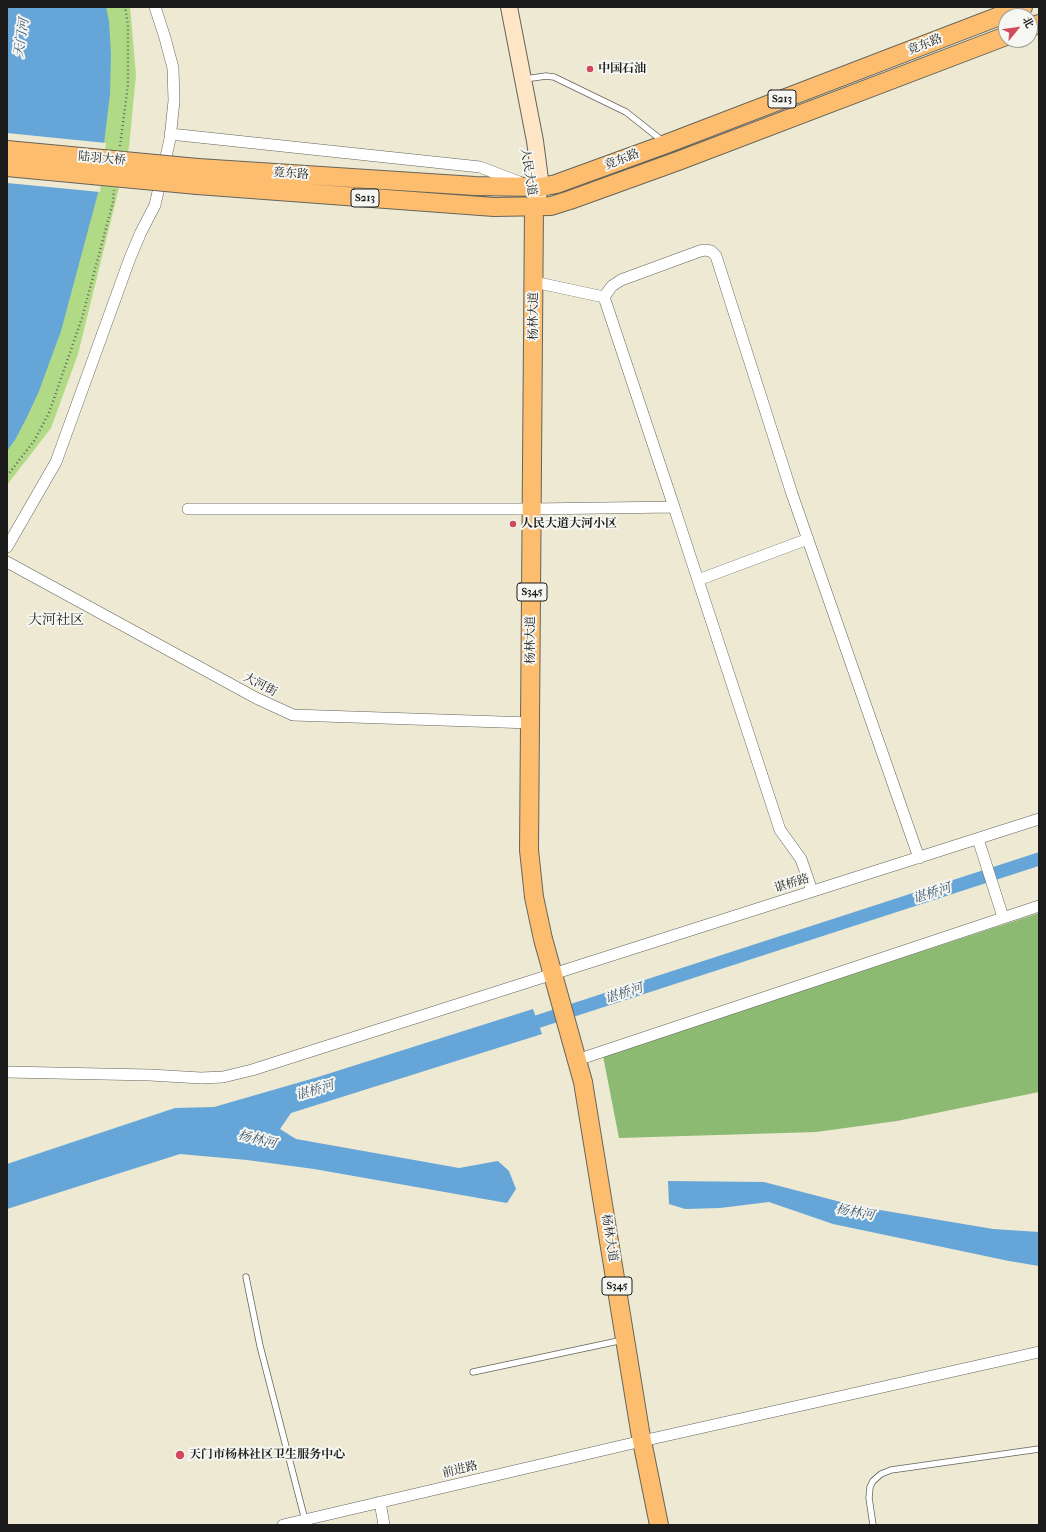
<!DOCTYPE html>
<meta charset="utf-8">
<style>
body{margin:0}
#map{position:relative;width:1046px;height:1532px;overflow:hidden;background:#ede9d2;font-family:"IM FELL French Canon","Noto Serif SC",serif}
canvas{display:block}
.frame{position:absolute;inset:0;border:8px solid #1c1c1c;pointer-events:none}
.north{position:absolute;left:998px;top:8px;width:40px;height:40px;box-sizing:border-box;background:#f6f6f2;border:1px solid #9f9f9c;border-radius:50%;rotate:61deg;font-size:11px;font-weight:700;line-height:16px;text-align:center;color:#1c1c1c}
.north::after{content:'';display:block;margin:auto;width:14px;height:18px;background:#d1495b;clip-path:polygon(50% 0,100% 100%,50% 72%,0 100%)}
</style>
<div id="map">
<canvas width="1046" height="1532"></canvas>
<div class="frame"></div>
<div class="north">北</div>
</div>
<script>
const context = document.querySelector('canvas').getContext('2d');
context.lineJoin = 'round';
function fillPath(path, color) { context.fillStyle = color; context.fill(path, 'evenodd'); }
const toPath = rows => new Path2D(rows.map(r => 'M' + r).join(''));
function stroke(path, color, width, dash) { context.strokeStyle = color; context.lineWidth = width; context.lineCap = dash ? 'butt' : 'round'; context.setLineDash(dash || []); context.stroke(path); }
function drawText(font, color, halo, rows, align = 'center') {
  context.font = font + ' "IM FELL French Canon","Noto Serif SC",serif'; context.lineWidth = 4; context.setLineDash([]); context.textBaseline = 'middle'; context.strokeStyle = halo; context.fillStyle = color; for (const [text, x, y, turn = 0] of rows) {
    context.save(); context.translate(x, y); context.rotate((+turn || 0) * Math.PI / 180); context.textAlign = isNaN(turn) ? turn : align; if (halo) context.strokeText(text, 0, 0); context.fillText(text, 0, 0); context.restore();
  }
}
fillPath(toPath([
 [7,7,130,7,136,75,129,147,78,354,51,428,7,485]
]), '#b0da85');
fillPath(toPath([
 [1039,913,1039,1092,897,1121,816,1132,619,1138,603,1056]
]), '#8cba72');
fillPath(toPath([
 [7,7,106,7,109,21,111,54,110,94,98,193,61,331,39,391,27,417,15,440,7,451],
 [533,1009,542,1034,291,1113,280,1129,296,1139,459,1168,498,1161,509,1171,516,1189,507,1203,314,1169,247,1160,180,1154,7,1209,7,1164,175,1108,214,1107,318,1077],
 [668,1181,764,1182,856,1206,993,1229,1039,1232,1039,1266,1009,1261,833,1224,769,1202,720,1208,685,1209,669,1204]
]), '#65a5d8');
fillPath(toPath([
 [7,133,106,143,100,192,7,183]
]), '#ede9d2');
stroke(toPath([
 [521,1027,1039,859]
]), '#65a5d8', 13);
const lane = toPath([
 [525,79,546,76,554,77,626,112,664,142],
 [246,1277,260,1346,305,1520],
 [473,1372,623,1340],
 [873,1525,869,1498,870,1487,873,1481,881,1474,891,1470,1039,1449]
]);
const street = toPath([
 [170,134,480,167,519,182],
 [604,297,612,286,621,280,700,251,705,250,711,251,716,256,792,494,919,858],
 [674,507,780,830,801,859,812,891],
 [188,509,532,509,674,507,604,297,534,282],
 [7,547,56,462,130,258,141,232,155,205,170,139,174,101,173,68,165,38,155,7],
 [7,562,256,698,293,715,531,723],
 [698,580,808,539],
 [978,839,1003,917],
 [577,1060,1039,906],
 [7,1072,150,1075,201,1078,223,1077,252,1070,1039,819],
 [380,1502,384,1525],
 [283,1525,642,1441,1039,1352]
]);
const secondary = toPath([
 [509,7,535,141,541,187,537,198]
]);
const primary = toPath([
 [1030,27,1039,24],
 [198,168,475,186,541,187,556,184,666,144,1023,7],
 [197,185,494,207,551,206,570,200,678,161,1006,36],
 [534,207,529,850,534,897,543,939,583,1082,640,1431,659,1525]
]);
stroke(lane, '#65645c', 7);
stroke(street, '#65645c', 12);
stroke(secondary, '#65645c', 18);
stroke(primary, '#65645c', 20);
stroke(toPath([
 [120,146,128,84,128,25,125,7],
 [7,476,34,441,49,413,82,318,113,202,114,190]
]), '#65645c', 2.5, [1, 3]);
stroke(lane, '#fff', 5.5);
stroke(street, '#fff', 11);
stroke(secondary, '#fee5c5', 16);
stroke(primary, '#fcbd6f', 18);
const primaryBridge = toPath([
 [7,150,198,168],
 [7,167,197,185]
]);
stroke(primaryBridge, '#65645c', 20, []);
stroke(primaryBridge, '#fcbd6f', 18);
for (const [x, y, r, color] of [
 [590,69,4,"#d1495b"],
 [513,524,4,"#d1495b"],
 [180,1455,5,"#d1495b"]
]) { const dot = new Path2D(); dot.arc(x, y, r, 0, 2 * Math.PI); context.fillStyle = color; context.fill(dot); stroke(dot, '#f6f6f2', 1.5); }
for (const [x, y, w] of [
 [782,99,28],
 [365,198,28],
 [532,592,30],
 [617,1286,30]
]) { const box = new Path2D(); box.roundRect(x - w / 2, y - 9, w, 18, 3); context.fillStyle = '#f6f6f2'; context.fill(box); stroke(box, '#1c1c1c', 1); }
drawText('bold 11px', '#1c1c1c', null, [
 ["S213",782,99],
 ["S213",365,198],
 ["S345",532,592],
 ["S345",617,1286]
]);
drawText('12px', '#1c1c1c', '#f6f6f2', [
 ["竟东路",925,45,-21],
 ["陆羽大桥",102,159,5],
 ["竟东路",622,160,-21],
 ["人民大道",528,172,81],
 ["竟东路",291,174,4],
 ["杨林大道",534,316,-90],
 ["杨林大道",531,640,-90],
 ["大河街",260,685,28],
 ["谌桥路",792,884,-17],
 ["杨林大道",609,1238,81],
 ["前进路",460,1470,-13]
]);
drawText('bold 12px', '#1c1c1c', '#f6f6f2', [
 ["中国石油",598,69],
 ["人民大道大河小区",521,524],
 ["天门市杨林社区卫生服务中心",189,1455]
], 'left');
drawText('italic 13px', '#3d5a71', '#f6f6f2', [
 ["天门河",22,38,-81],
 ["谌桥河",932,894,-18],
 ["谌桥河",624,994,-18],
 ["谌桥河",315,1091,-17],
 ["杨林河",257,1140,14],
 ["杨林河",855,1213,10]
]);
drawText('14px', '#1c1c1c', '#f6f6f2', [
 ["大河社区",56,621]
]);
</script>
